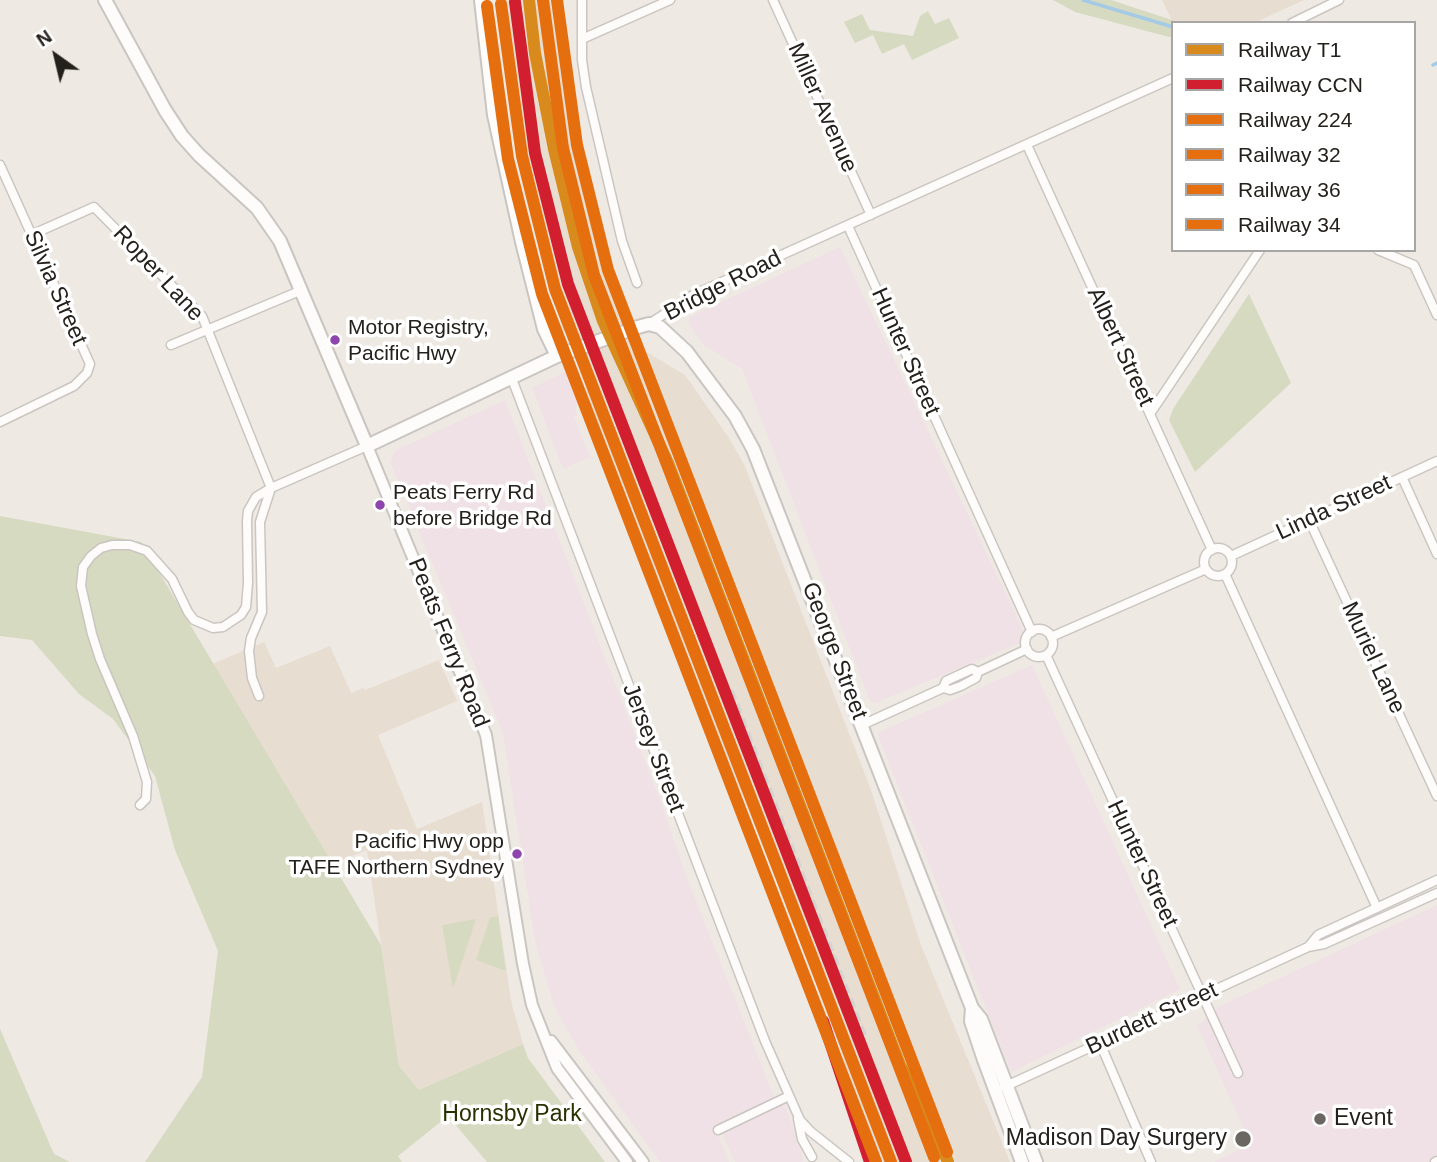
<!DOCTYPE html>
<style>
body{margin:0}
#map{position:relative;width:1437px;height:1162px;overflow:hidden;background:#efe9e3;font-family:Arial,sans-serif}
canvas{display:block}
.legend{position:absolute;left:1171px;top:21px;width:245px;height:231px;box-sizing:border-box;background:#fff;border:2px solid #a7a6a4;margin:0;padding:9px 12px;list-style:none;font-size:21px;color:#24201c}
.legend li{display:flex;align-items:center;gap:14px;height:35px}
.legend b{width:35px;border:2px solid #a7a6a4}
.north{position:absolute;left:21px;top:21px;width:70px;height:70px;-webkit-text-stroke:5px #fff;paint-order:stroke;rotate:326deg;font-size:19px;font-weight:700;line-height:28px;text-align:center;color:#24201c}
.north::after{content:'';display:block;margin:auto;width:24px;height:32px;background:#24201c;clip-path:polygon(50% 0,100% 100%,50% 72%,0 100%)}
</style>
<div id="map">
<canvas width="1437" height="1162"></canvas>
<ul class="legend">
<li><b style="height:9px;background:#d98a1c"></b>Railway T1</li>
<li><b style="height:9px;background:#d11f2f"></b>Railway CCN</li>
<li><b style="height:9px;background:#e56e0f"></b>Railway 224</li>
<li><b style="height:9px;background:#e56e0f"></b>Railway 32</li>
<li><b style="height:9px;background:#e56e0f"></b>Railway 36</li>
<li><b style="height:9px;background:#e56e0f"></b>Railway 34</li>
</ul>
<div class="north">N</div>
</div>
<script>
const context = document.querySelector('canvas').getContext('2d');
context.lineJoin = 'round';
function fillPath(path, color) { context.fillStyle = color; context.fill(path, 'evenodd'); }
const toPath = rows => new Path2D(rows.map(r => 'M' + r).join(''));
function stroke(path, color, width, dash) { context.strokeStyle = color; context.lineWidth = width; context.lineCap = dash ? 'butt' : 'round'; context.setLineDash(dash || []); context.stroke(path); }
function drawText(font, color, halo, rows, align = 'center') {
  context.font = font + ' Arial,sans-serif'; context.lineWidth = 7; context.setLineDash([]); context.textBaseline = 'middle'; context.strokeStyle = halo; context.fillStyle = color; for (const [text, x, y, turn = 0] of rows) {
    context.save(); context.translate(x, y); context.rotate((+turn || 0) * Math.PI / 180); context.textAlign = isNaN(turn) ? turn : align; if (halo) context.strokeText(text, 0, 0); context.fillText(text, 0, 0); context.restore();
  }
}
fillPath(toPath([
 [840,247,1025,634,1022,642,875,703,870,701,742,369,704,345,689,324,689,317],
 [577,366,586,389,575,408,577,415,574,417,590,457,563,469,532,388],
 [505,400,660,800,688,881,775,1099,715,1128,729,1162,660,1162,579,1050,554,1006,535,941,503,733,391,464,392,456,396,450],
 [1032,665,1180,989,1011,1072,877,733],
 [1437,905,1437,1162,1214,1162,1251,1144,1197,1026,1220,1006],
 [784,1102,801,1150,803,1162,735,1162,721,1131]
]), '#f0e1e6');
fillPath(toPath([
 [495,0,555,0,564,67,593,211,635,345,685,375,729,438,744,464,870,787,921,945,1010,1162,878,1162,815,975,739,787,733,789,682,658,653,603,659,599,581,399,586,389,597,391,577,336,563,331,525,195],
 [1162,0,1304,0,1254,23,1173,23],
 [264,642,276,668,330,646,351,693,363,688,365,690,439,660,457,701,378,735,417,829,482,802,511,1001,523,1044,419,1090,399,1066,367,850,224,910,184,676]
]), '#e8ddd1');
fillPath(toPath([
 [1053,0,1111,0,1181,23,1173,23,1173,38,1075,12],
 [928,11,935,24,949,18,959,38,912,60,904,44,882,54,873,35,855,43,844,22,862,14,870,30,913,36,920,16],
 [1249,294,1291,383,1195,472,1169,420,1173,409],
 [0,516,141,542,381,945,399,1066,419,1090,523,1044,528,1058,605,1162,487,1162,448,1116,398,1156,402,1162,145,1162,202,1077,218,951,175,850,155,776,113,719,79,694,32,640,0,636],
 [498,916,506,971,476,960,490,918],
 [476,919,453,989,442,925],
 [0,1029,54,1154,70,1162,0,1162]
]), '#d6dac0');
stroke(toPath([
 [1083,0,1173,27],
 [1433,65,1437,63]
]), '#a4cae5', 3.5);
const street = toPath([
 [582,0,582,60,586,87,622,241,637,283],
 [773,0,871,215],
 [1292,23,1339,0],
 [582,39,670,0],
 [1027,145,1212,550],
 [0,165,90,364,87,373,74,386,0,422],
 [848,226,1032,632],
 [31,235,94,207,202,316,271,488],
 [1378,250,1414,265,1437,315],
 [649,324,693,295,1173,78],
 [171,345,302,290],
 [512,379,765,1041,800,1120,810,1131,849,1162],
 [1150,414,1260,250],
 [1402,477,1437,554],
 [1309,520,1437,796],
 '1204 562a14 14 0 1 1 28 0a14 14 0 1 1-28 0Z',
 [1231,556,1437,461],
 [1225,574,1377,908],
 '1025 643a14 14 0 1 1 28 0a14 14 0 1 1-28 0Z',
 [1051,637,1206,569],
 [1046,655,1238,1073],
 [943,688,950,690,961,686,976,678,978,672,1027,649],
 [259,696,252,678,249,651,251,638,262,612,260,522,271,488],
 [862,725,943,688,946,681,972,669,978,672],
 [140,805,146,799,147,782,133,736,100,659,92,634,81,586,83,567,91,556,101,548,112,545,130,545,147,551,172,579,188,612,194,620,213,628,223,627,241,615,246,607,248,583,247,521,248,511,256,497,271,488,367,446],
 [1308,947,1318,935,1437,880],
 [1100,1043,1151,1162],
 [1004,1087,1308,947,1324,944,1437,893],
 [798,1119,802,1139,812,1157],
 [718,1130,789,1096],
 [1435,1162,1437,1161]
]);
const secondary = toPath([
 [367,446,486,735,523,964,532,1005,557,1068,627,1162],
 [551,1041,643,1162]
]);
const primary = toPath([
 [105,0,165,110,182,136,199,155,257,208,280,241,367,446,557,356,638,327,649,324,660,327,687,352,735,416,753,449,972,1008,981,1019,1036,1162],
 [481,0,494,115,522,242,544,329,557,356],
 [972,1008,971,1021,984,1060,1022,1162]
]);
stroke(street, '#cac5c0', 11);
stroke(secondary, '#cac5c0', 14);
stroke(primary, '#cac5c0', 16);
stroke(street, '#fdfcfb', 8);
stroke(secondary, '#fdfcfb', 10);
stroke(primary, '#fdfcfb', 12);
stroke(toPath([
 [732,690,867,1040]
]), '#d6d4d2', 3.5, [10, 5]);
stroke(toPath([
 [529,0,535,53,554,149,578,247,603,321,668,463,900,1065,938,1137,948,1162]
]), '#d98a1c', 12);
stroke(toPath([
 [515,2,535,153,568,284,906,1162],
 [823,1021,870,1162]
]), '#d11f2f', 12);
stroke(toPath([
 [543,0,563,148,594,275,934,1157]
]), '#e56e0f', 12);
stroke(toPath([
 [501,4,522,156,555,289,891,1162]
]), '#e56e0f', 12);
stroke(toPath([
 [557,0,577,145,608,270,947,1152]
]), '#e56e0f', 12);
stroke(toPath([
 [487,6,508,159,542,294,876,1162]
]), '#e56e0f', 12);
for (const [x, y, r, color] of [
 [335,340,6,"#8e44ad"],
 [380,505,6,"#8e44ad"],
 [517,854,6,"#8e44ad"],
 [1320,1119,7,"#6b6662"],
 [1243,1139,9,"#6b6662"]
]) { const dot = new Path2D(); dot.arc(x, y, r, 0, 2 * Math.PI); context.fillStyle = color; context.fill(dot); stroke(dot, '#fff', 2.5); }
drawText('21px', '#24201c', '#fff', [
 ["Motor Registry,",348,328],
 ["Pacific Hwy",348,354],
 ["Peats Ferry Rd",393,493],
 ["before Bridge Rd",393,519],
 ["Pacific Hwy opp",504,842,"right"],
 ["TAFE Northern Sydney",504,868,"right"]
], 'left');
drawText('23px', '#24201c', '#fff', [
 ["Miller Avenue",822,108,66],
 ["Roper Lane",158,274,47],
 ["Bridge Road",723,286,-27],
 ["Silvia Street",55,288,66],
 ["Albert Street",1120,347,65],
 ["Hunter Street",905,352,66],
 ["Linda Street",1334,508,-25],
 ["Peats Ferry Road",448,643,68],
 ["George Street",834,651,69],
 ["Muriel Lane",1373,658,65],
 ["Jersey Street",653,748,69],
 ["Hunter Street",1142,864,65],
 ["Burdett Street",1152,1019,-25]
]);
drawText('23px', '#293101', '#fff', [
 ["Hornsby Park",512,1115]
]);
drawText('23px', '#24201c', '#fff', [
 ["Event",1334,1119],
 ["Madison Day Surgery",1227,1139,"right"]
], 'left');
</script>
